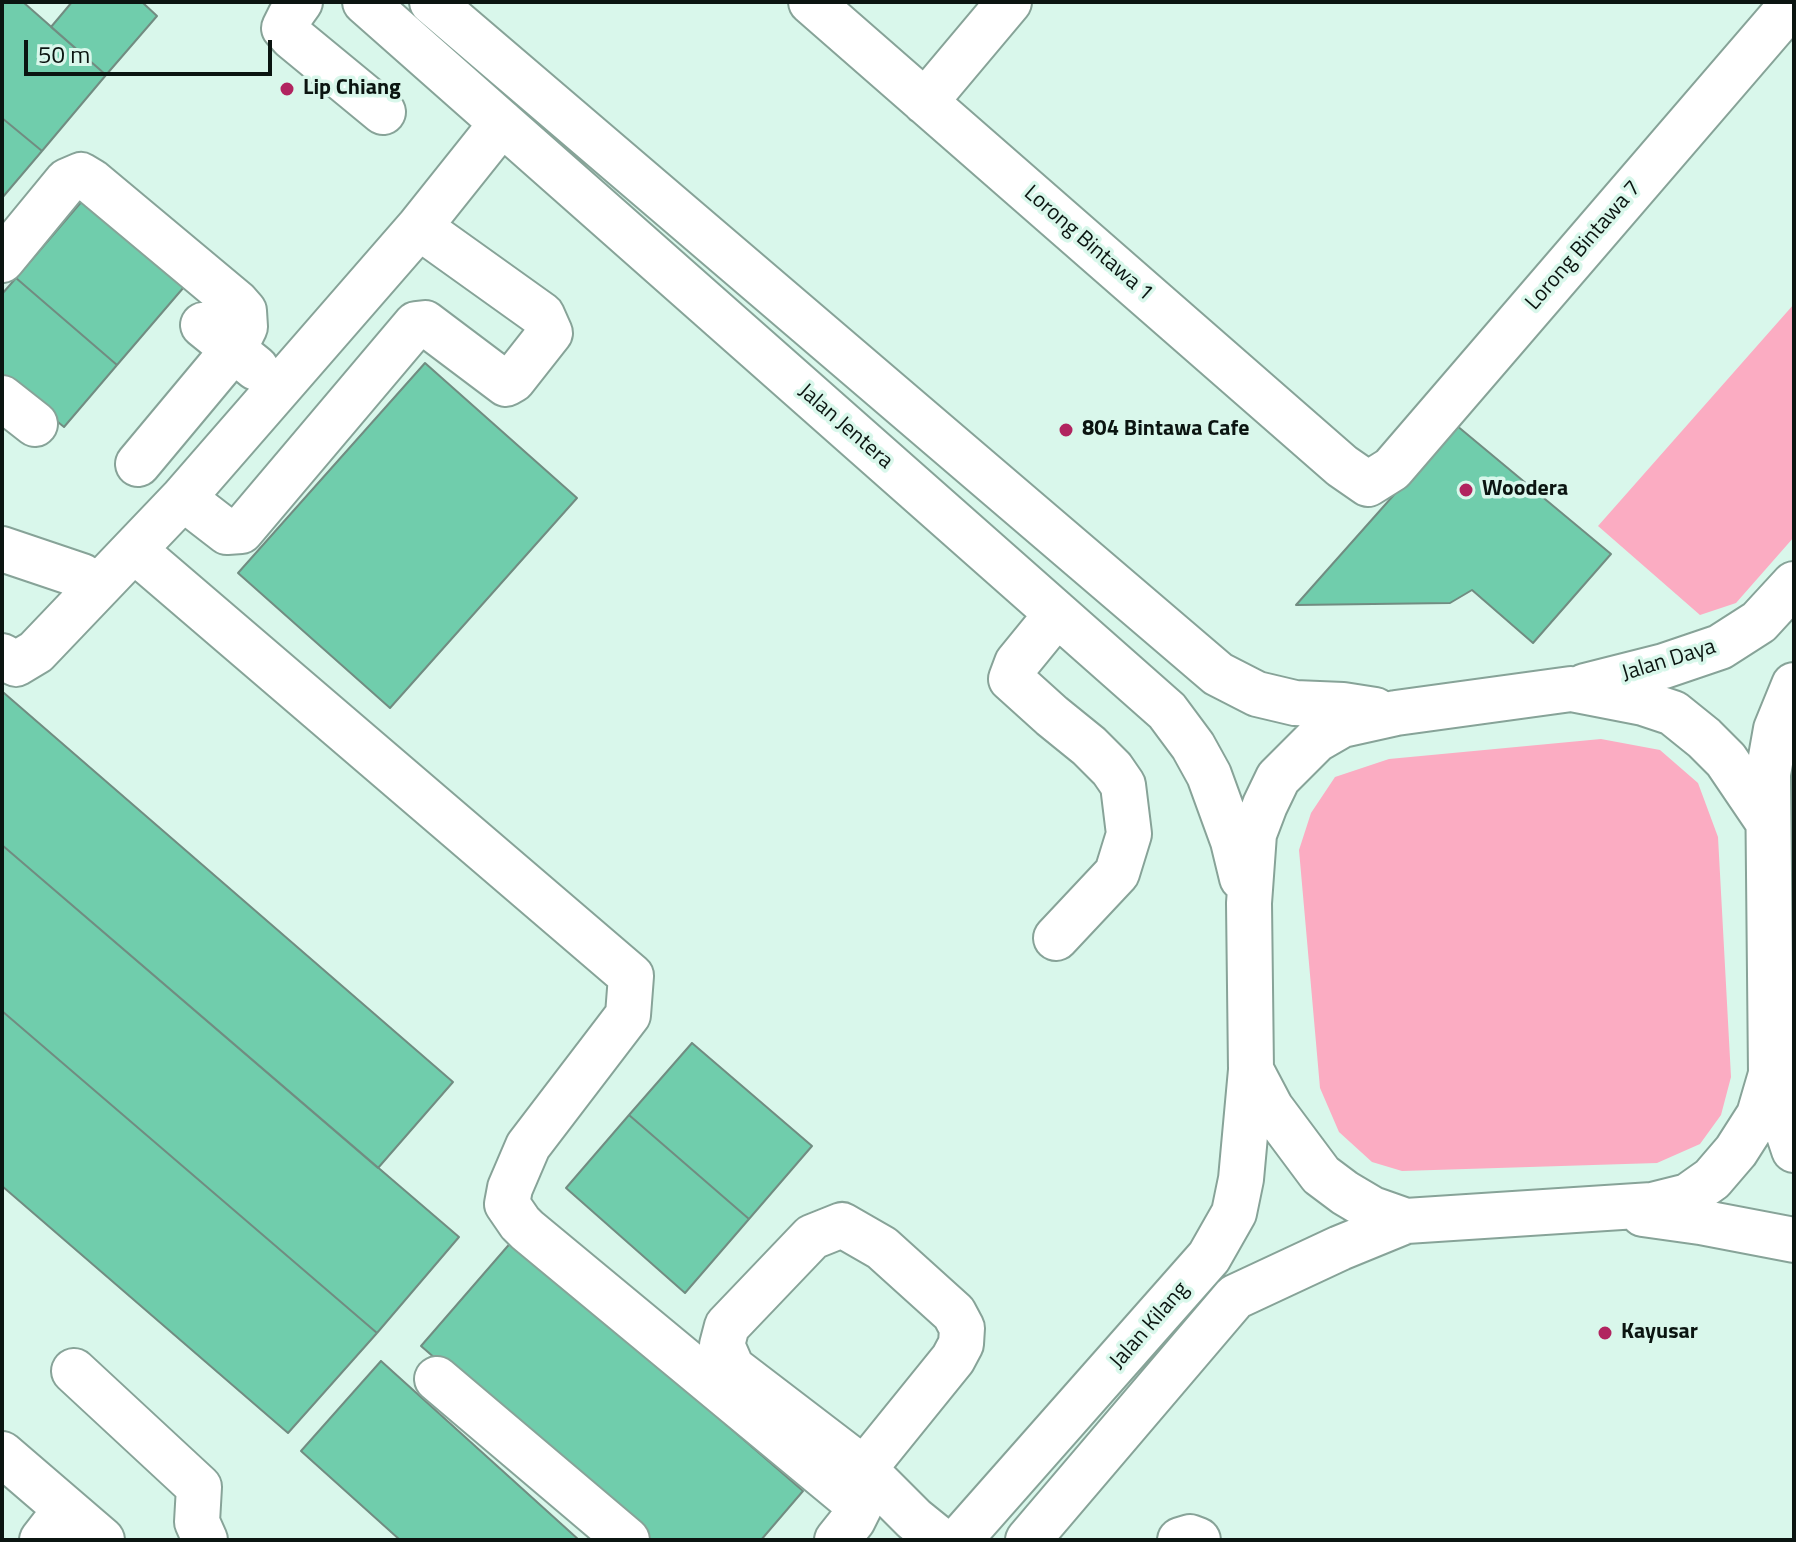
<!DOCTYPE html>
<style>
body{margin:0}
#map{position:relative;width:1796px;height:1542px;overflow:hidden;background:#d9f7eb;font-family:"Titillium Web",sans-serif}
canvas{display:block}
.frame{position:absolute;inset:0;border:4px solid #0b1511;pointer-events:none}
.scale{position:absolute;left:24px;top:40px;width:248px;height:36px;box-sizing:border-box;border:4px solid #0b1511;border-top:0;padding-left:10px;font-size:24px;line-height:28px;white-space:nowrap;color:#0b1511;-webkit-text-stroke:6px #d9f7eb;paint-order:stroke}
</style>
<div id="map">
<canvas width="1796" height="1542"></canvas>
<div class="frame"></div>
<div class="scale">50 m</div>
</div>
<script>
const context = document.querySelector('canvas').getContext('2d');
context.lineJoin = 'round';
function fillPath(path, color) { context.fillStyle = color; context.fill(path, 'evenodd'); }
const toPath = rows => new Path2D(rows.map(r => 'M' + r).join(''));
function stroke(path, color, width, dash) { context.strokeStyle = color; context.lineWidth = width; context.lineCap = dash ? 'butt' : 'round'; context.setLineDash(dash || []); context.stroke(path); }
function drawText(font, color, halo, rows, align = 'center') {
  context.font = font + ' "Titillium Web",sans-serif'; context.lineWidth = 7; context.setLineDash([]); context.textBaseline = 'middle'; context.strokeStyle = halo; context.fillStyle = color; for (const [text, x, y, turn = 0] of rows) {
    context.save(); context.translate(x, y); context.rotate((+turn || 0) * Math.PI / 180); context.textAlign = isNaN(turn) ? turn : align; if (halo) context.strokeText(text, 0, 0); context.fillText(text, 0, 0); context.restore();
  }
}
fillPath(toPath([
 [1794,304,1794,537,1736,603,1700,615,1598,526],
 [1601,739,1660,750,1698,783,1718,837,1731,1077,1721,1115,1700,1144,1657,1163,1402,1171,1372,1162,1339,1132,1320,1088,1299,850,1311,813,1335,777,1389,759]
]), '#fbacc2');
const building = toPath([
 [2,2,23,2,106,75,42,151,2,118,2,2],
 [72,2,142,2,157,16,106,75,51,27,72,2],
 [2,118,42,151,2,198,2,118],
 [83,200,184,287,117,365,16,278,83,200],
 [16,278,117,365,64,427,2,376,2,294,16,278],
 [425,363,577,498,390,708,238,573,425,363],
 [1456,425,1611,554,1533,643,1472,590,1450,603,1296,605,1456,425],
 [4,693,453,1082,378,1168,2,845,2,695,4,693],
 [2,845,459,1237,377,1333,2,1011,2,845],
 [2,1011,377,1333,288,1433,2,1186,2,1011],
 [692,1043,812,1146,749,1219,629,1115,692,1043],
 [629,1115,749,1219,685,1293,566,1188,629,1115],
 [513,1240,803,1491,761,1540,644,1540,421,1346,513,1240],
 [381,1361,579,1540,400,1540,301,1451,381,1361]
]);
fillPath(building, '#70cdac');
stroke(building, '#718c81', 2);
const minor = toPath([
 [300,2,290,16,284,28,292,37,383,112],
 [365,2,1167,711,1193,746,1209,775,1233,841,1242,878],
 [432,2,1218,674,1257,694,1295,703,1343,705,1375,710],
 [811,2,1342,466,1368,484,1392,469,1794,2],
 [925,102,1009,2],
 [2,260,67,181,81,175,91,181,237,303,244,311,245,327,234,349,138,464],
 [203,325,256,368],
 [2,398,35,424],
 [183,498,227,532,241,531,416,324,425,323,506,384,513,380,550,333,542,315,419,227],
 [2,549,82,576,93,592],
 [134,550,631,976,628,1015,528,1146,510,1188,507,1204,520,1223,527,1230,860,1506,853,1520,837,1540],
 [2,656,16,664,36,652,183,498,419,227,502,123],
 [1585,686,1664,666,1720,647,1759,622,1794,584],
 [1768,822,1726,760,1704,738,1673,713,1643,703,1571,689,1396,713,1342,725,1316,740,1278,778,1265,805,1254,834,1249,903,1251,1070,1271,1108,1321,1175,1345,1193,1372,1209,1406,1221,1652,1205,1688,1196,1712,1179,1736,1151,1759,1115,1771,1074,1768,774,1776,729,1794,685],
 [1056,938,1117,873,1129,834,1123,785,1112,769,1089,746,1052,716,1011,679,1017,663,1057,614],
 [1771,1074,1779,1105,1794,1150],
 [1643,1214,1700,1222,1794,1240],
 [74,1371,199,1487,197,1522,205,1540],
 [437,1379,627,1540],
 [2,1454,102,1540],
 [864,1469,953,1359,961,1344,962,1328,954,1313,882,1248,842,1225,812,1237,727,1326,722,1345,732,1368,864,1469,914,1519,940,1540],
 [42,1540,66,1509],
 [959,1540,1209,1257,1234,1213,1241,1179,1251,1070],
 [1028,1540,1235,1297,1340,1248,1406,1221],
 [1180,1540,1190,1537,1198,1540]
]);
stroke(minor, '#87a398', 48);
stroke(minor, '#fff', 44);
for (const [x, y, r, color] of [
 [287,89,8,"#b1245f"],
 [1066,430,8,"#b1245f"],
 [1466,490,8,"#b1245f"],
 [1605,1333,8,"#b1245f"]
]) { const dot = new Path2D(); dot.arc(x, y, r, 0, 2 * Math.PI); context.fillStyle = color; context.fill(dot); stroke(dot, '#d9f7eb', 3); }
drawText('bold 22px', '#0b1511', '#d9f7eb', [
 ["Lip Chiang",303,89],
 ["804 Bintawa Cafe",1082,430],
 ["Woodera",1482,490],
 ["Kayusar",1621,1333]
], 'left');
drawText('22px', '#0b1511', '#d9f7eb', [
 ["Lorong Bintawa 1",1088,244,41],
 ["Lorong Bintawa 7",1584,246,-49],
 ["Jalan Jentera",845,427,41],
 ["Jalan Daya",1669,661,-17],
 ["Jalan Kilang",1150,1326,-49]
]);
</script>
